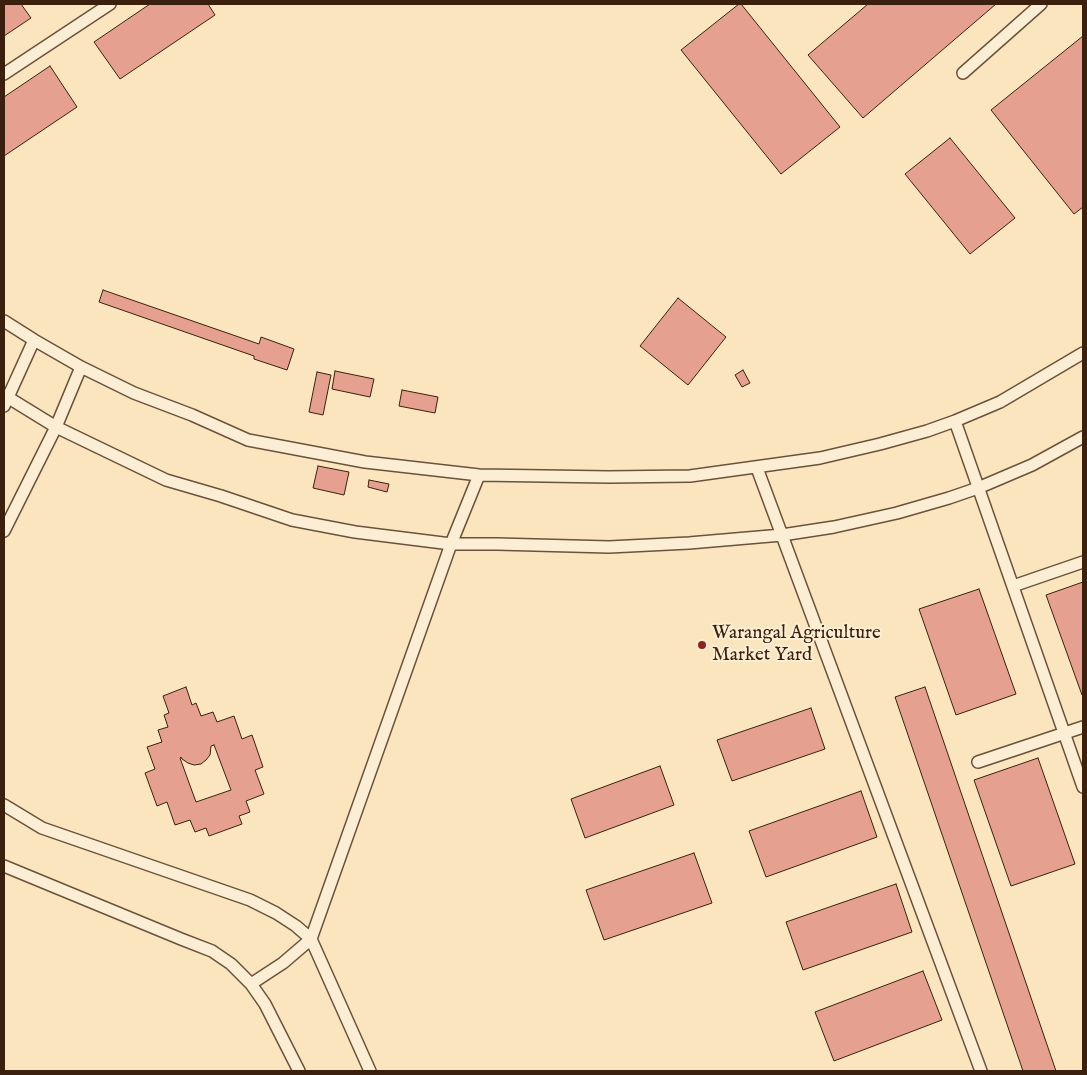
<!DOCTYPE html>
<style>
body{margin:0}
#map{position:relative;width:1087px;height:1075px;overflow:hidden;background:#fae5bf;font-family:"IM FELL English",serif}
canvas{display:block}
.frame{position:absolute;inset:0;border:5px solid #3b210d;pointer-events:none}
</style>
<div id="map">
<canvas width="1087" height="1075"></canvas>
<div class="frame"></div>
</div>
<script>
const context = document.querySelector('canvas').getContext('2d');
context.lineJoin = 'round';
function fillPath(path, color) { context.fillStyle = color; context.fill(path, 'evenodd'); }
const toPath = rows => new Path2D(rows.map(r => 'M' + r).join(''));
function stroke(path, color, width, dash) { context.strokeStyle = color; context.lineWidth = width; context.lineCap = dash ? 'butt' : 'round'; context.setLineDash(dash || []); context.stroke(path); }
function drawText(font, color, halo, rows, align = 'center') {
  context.font = font + ' "IM FELL English",serif'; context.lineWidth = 4; context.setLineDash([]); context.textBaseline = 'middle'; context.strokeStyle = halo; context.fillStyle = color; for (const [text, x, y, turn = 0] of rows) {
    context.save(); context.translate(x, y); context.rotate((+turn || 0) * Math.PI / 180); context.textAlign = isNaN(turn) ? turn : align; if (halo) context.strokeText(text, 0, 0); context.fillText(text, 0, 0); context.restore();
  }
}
const building = toPath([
 [4,4,21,4,31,18,4,36,4,4],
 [150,4,208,4,215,15,120,79,94,42,150,4],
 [739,4,741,4,840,127,781,174,681,50,739,4],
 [868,4,996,4,863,118,808,55,868,4],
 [1083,36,1083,207,1074,214,991,110,1083,36],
 [50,66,77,107,4,156,4,97,50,66],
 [950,138,1015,218,970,254,905,174,950,138],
 [103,290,259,344,261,337,294,349,287,370,254,359,254,356,99,302,103,290],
 [678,298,726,337,688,385,640,346,678,298],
 [743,370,750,383,742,387,735,375,743,370],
 [335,371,374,379,370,397,332,389,335,371],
 [317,372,331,375,323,415,309,412,317,372],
 [402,390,438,397,435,413,399,406,402,390],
 [318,466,349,472,344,495,313,488,318,466],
 [369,480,389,484,387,492,368,487,369,480],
 [1083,582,1083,695,1082,695,1046,595,1083,582],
 [979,589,1016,694,956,715,919,609,979,589],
 [186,687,192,705,196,703,201,716,213,712,217,722,234,716,242,739,252,735,263,767,255,770,264,794,246,801,250,812,239,816,242,824,209,836,206,828,195,832,190,820,175,825,167,802,157,806,145,773,155,769,147,747,162,742,158,730,168,727,164,715,169,713,163,696,186,687],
 [214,745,231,790,196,802,180,758,181,757,182,759,188,763,194,765,201,764,206,760,210,755,211,746,214,745],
 [925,687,1056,1071,1023,1071,895,697,925,687],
 [811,708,825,749,732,781,717,740,811,708],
 [1038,758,1075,864,1011,886,974,780,1038,758],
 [660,766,674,805,585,838,571,799,660,766],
 [861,791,877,837,766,877,749,831,861,791],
 [694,853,712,903,604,940,586,890,694,853],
 [896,884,912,932,803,970,786,922,896,884],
 [923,971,942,1020,834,1061,815,1012,923,971]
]);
fillPath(building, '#e6a08f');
stroke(building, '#3b210d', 1);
const service = toPath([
 [963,73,1041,4],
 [4,74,110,4],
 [4,321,34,340,81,367,134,393,192,415,248,440,365,462,479,475,609,477,690,476,820,458,880,444,927,431,955,421,1000,402,1083,353],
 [4,395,56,427,166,480,221,496,292,520,355,532,451,544,497,544,609,547,689,543,782,535,834,527,897,513,949,498,978,488,1032,465,1083,437],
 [4,406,34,340],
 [955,421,1083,787],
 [757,468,981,1071],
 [4,531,56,427,81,367],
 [1013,586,1083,562],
 [978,762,1083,727],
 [4,805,42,828,250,900,276,913,296,926,311,939,370,1071],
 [4,866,181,939,212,951,231,964,251,984,265,1004,299,1071],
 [251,984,283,963,311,939,451,544,479,475]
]);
stroke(service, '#6b523a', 14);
stroke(service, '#fceed5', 11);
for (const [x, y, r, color] of [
 [702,645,5,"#8f2418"]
]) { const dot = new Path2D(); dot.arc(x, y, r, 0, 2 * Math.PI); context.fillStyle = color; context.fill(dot); stroke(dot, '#fceed5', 2); }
drawText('19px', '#3b210d', '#fceed5', [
 ["Warangal Agriculture",712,634],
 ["Market Yard",712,656]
], 'left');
</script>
